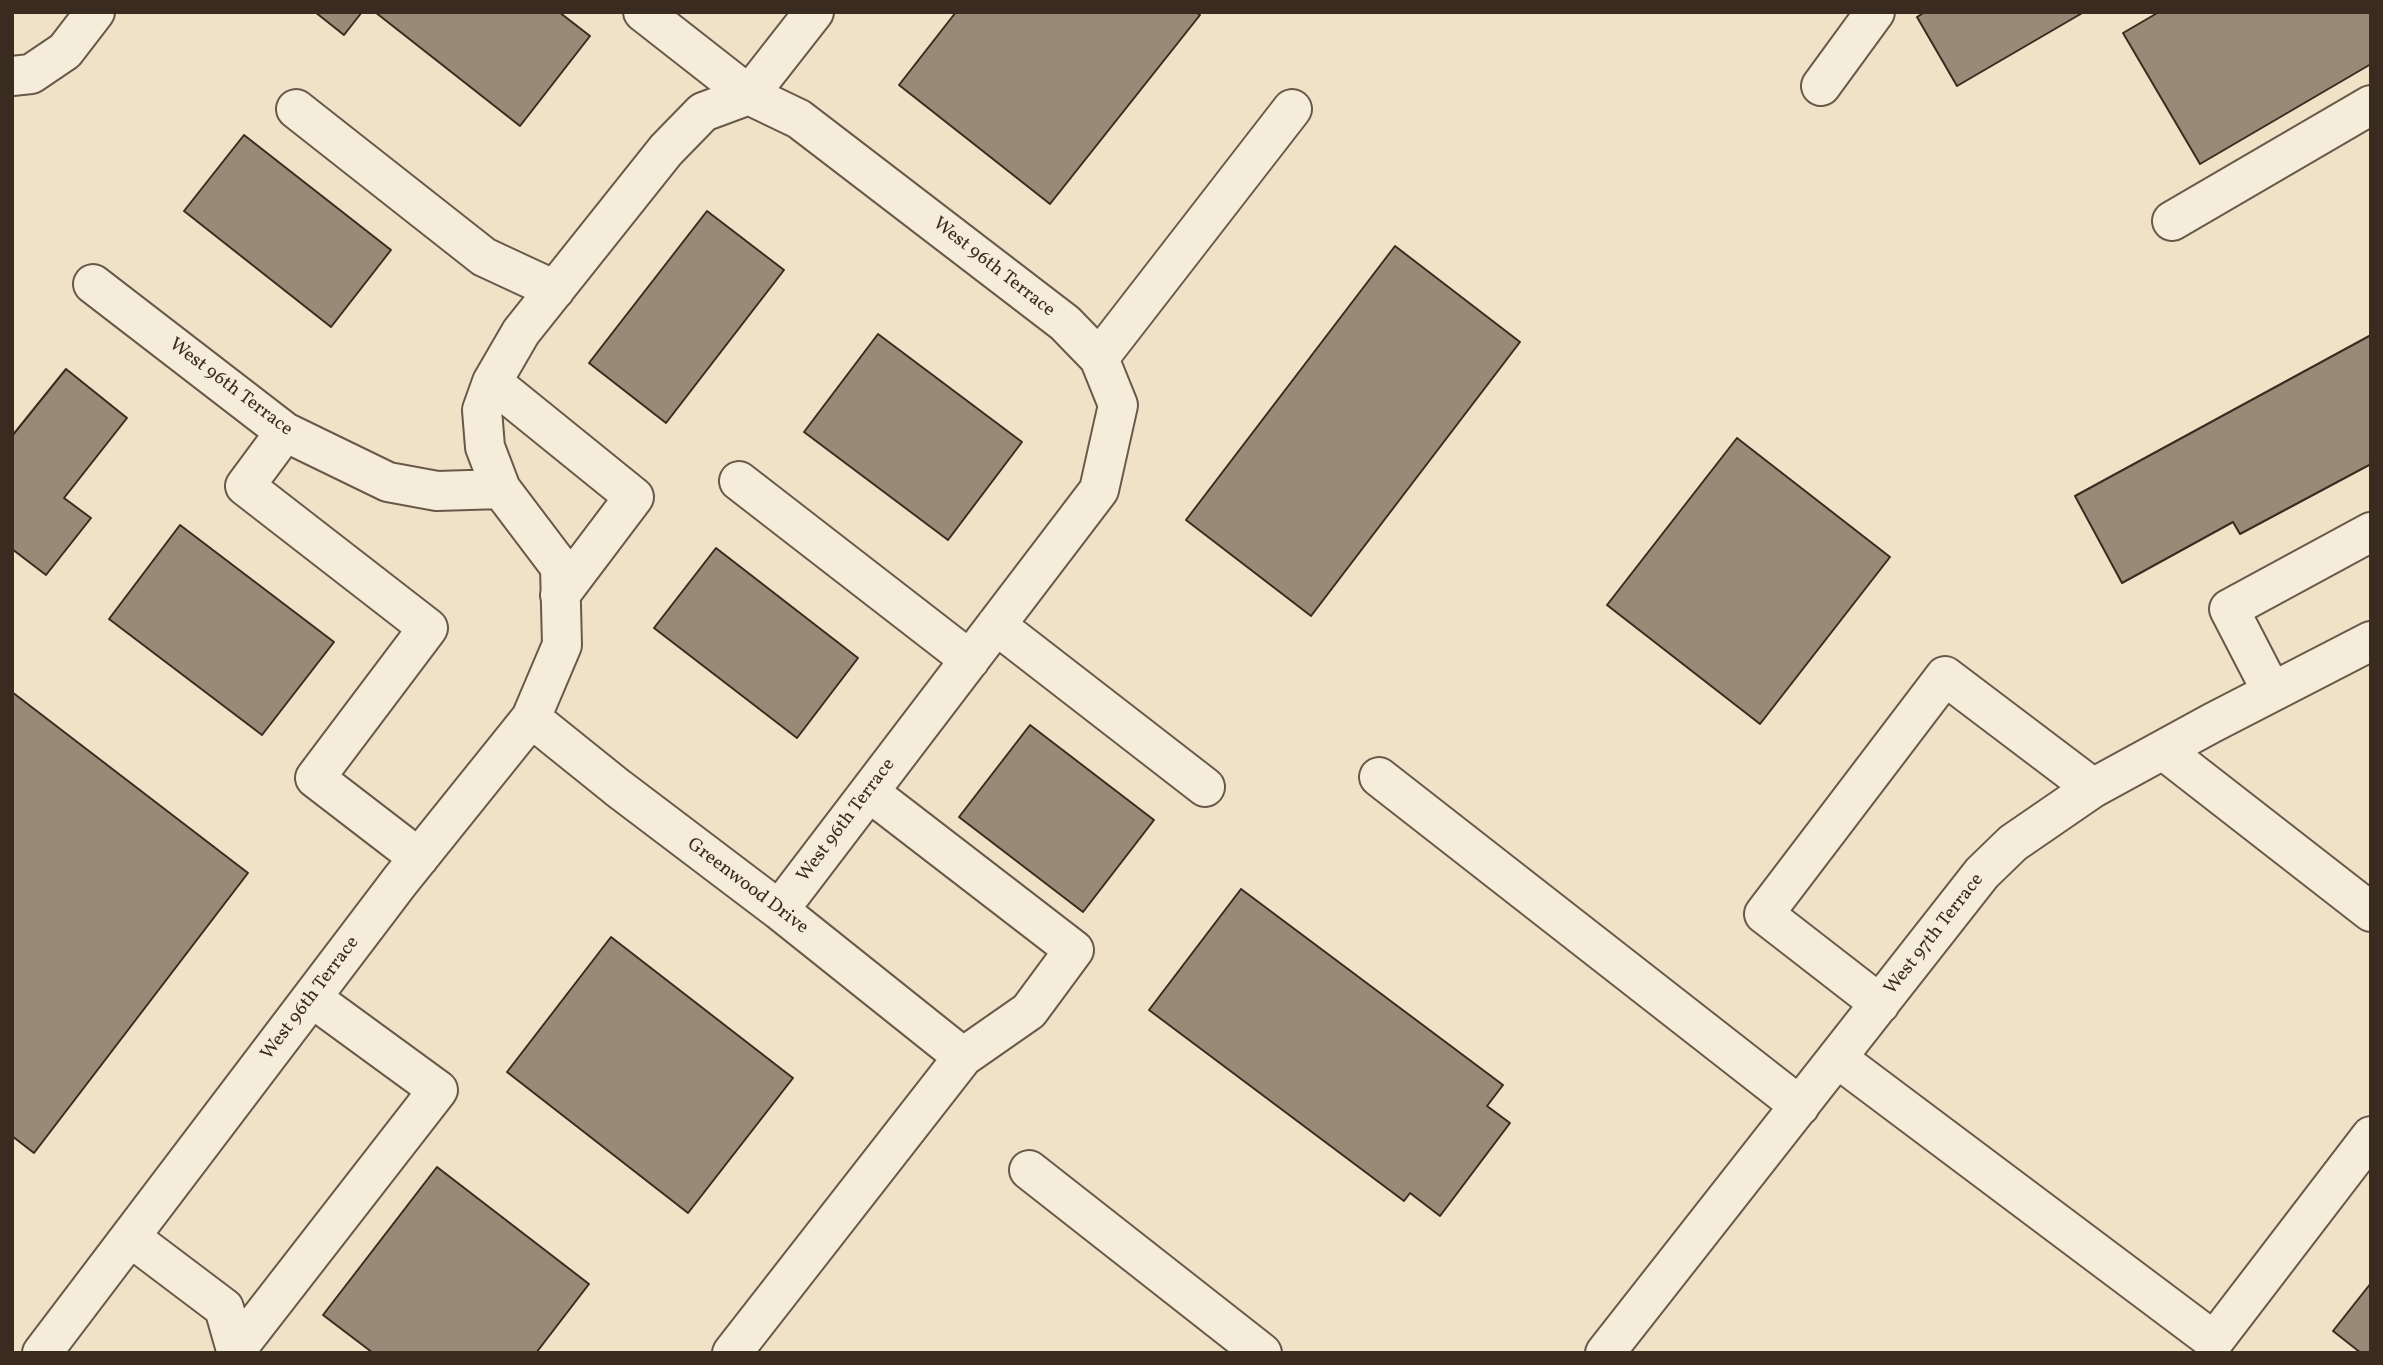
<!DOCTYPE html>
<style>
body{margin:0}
#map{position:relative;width:2383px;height:1365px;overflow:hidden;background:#f0e2c6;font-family:Vollkorn,serif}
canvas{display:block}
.frame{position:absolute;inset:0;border:14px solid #3a2b21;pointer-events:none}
</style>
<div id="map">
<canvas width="2383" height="1365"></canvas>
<div class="frame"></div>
</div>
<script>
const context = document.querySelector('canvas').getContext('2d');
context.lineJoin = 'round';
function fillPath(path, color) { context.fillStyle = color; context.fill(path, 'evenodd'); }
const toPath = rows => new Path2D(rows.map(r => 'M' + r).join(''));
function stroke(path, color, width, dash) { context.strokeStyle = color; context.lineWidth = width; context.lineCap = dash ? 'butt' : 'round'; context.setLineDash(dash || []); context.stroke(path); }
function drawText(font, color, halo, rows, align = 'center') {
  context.font = font + ' Vollkorn,serif'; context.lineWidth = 7; context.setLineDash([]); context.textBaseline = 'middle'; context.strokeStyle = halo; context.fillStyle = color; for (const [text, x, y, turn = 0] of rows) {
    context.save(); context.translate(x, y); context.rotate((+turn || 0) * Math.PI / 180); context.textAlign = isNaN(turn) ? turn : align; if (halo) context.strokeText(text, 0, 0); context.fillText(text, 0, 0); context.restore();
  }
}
const building = toPath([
 [315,12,362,12,344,35,315,12],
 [375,12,559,12,590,36,520,126,375,12],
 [956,12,1196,12,1200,15,1050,204,899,85,956,12],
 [1925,12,2084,12,1957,86,1917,17,1925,12],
 [2159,12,2371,12,2371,64,2200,164,2123,33,2159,12],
 [244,135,391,250,331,327,184,211,244,135],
 [707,211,784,270,666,423,589,363,707,211],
 [1395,246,1520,342,1311,616,1186,520,1395,246],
 [878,334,1022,442,948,540,804,432,878,334],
 [2371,335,2371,464,2240,534,2233,522,2122,583,2075,496,2371,335],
 [66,369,127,418,64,498,91,518,46,575,12,549,12,436,66,369],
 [1737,438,1890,557,1760,724,1607,605,1737,438],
 [180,525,334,642,262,735,109,619,180,525],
 [716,548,858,658,797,738,654,628,716,548],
 [12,692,248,873,34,1153,12,1136,12,692],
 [1030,725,1154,820,1083,912,959,817,1030,725],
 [1241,889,1503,1085,1487,1106,1510,1123,1440,1216,1410,1193,1404,1201,1149,1010,1241,889],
 [611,937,793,1078,688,1213,507,1072,611,937],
 [437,1167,589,1284,536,1353,373,1353,323,1315,437,1167],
 [2371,1283,2371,1353,2361,1353,2333,1331,2371,1283]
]);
fillPath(building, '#998a77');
stroke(building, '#3a2b21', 2);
const minor = toPath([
 [643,12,749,95,814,12],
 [12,76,31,74,65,51,95,12],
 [1821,86,1875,12],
 [296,109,484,257,555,290],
 [2172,221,2371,105],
 [93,284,285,432,388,482,437,491,501,489],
 [1099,358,1292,109],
 [492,382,634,497,560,595],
 [285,432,245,486,428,628,315,778,419,858],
 [739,481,970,660],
 [996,625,1205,787],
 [2272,692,2229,609,2371,532],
 [531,718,618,788,779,910,963,1057],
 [2163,750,2371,912],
 [1379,777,1800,1106],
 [1880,1004,1764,914,1945,676,2093,788],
 [1837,1058,2214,1341,2371,1136],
 [1029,1170,1262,1353],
 [130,1237,224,1308,236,1350,239,1353],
 [236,1350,438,1090,312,998],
 [42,1353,400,881,531,718,562,645,560,567,501,489,485,447,482,410,492,382,521,332,666,150,703,112,749,95,799,119,1065,323,1099,358,1118,405,1099,490,779,910],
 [732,1353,963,1057,1029,1011,1074,950,869,792],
 [1605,1353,1982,873,2013,843,2093,788,2212,723,2371,641]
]);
stroke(minor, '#68594a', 42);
stroke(minor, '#f5ecda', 38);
drawText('19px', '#3a2b21', '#f5ecda', [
 ["West 96th Terrace",993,268,38],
 ["West 96th Terrace",230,388,37],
 ["West 96th Terrace",847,821,-53],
 ["Greenwood Drive",747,887,37],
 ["West 97th Terrace",1935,935,-52],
 ["West 96th Terrace",311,999,-53]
]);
</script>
